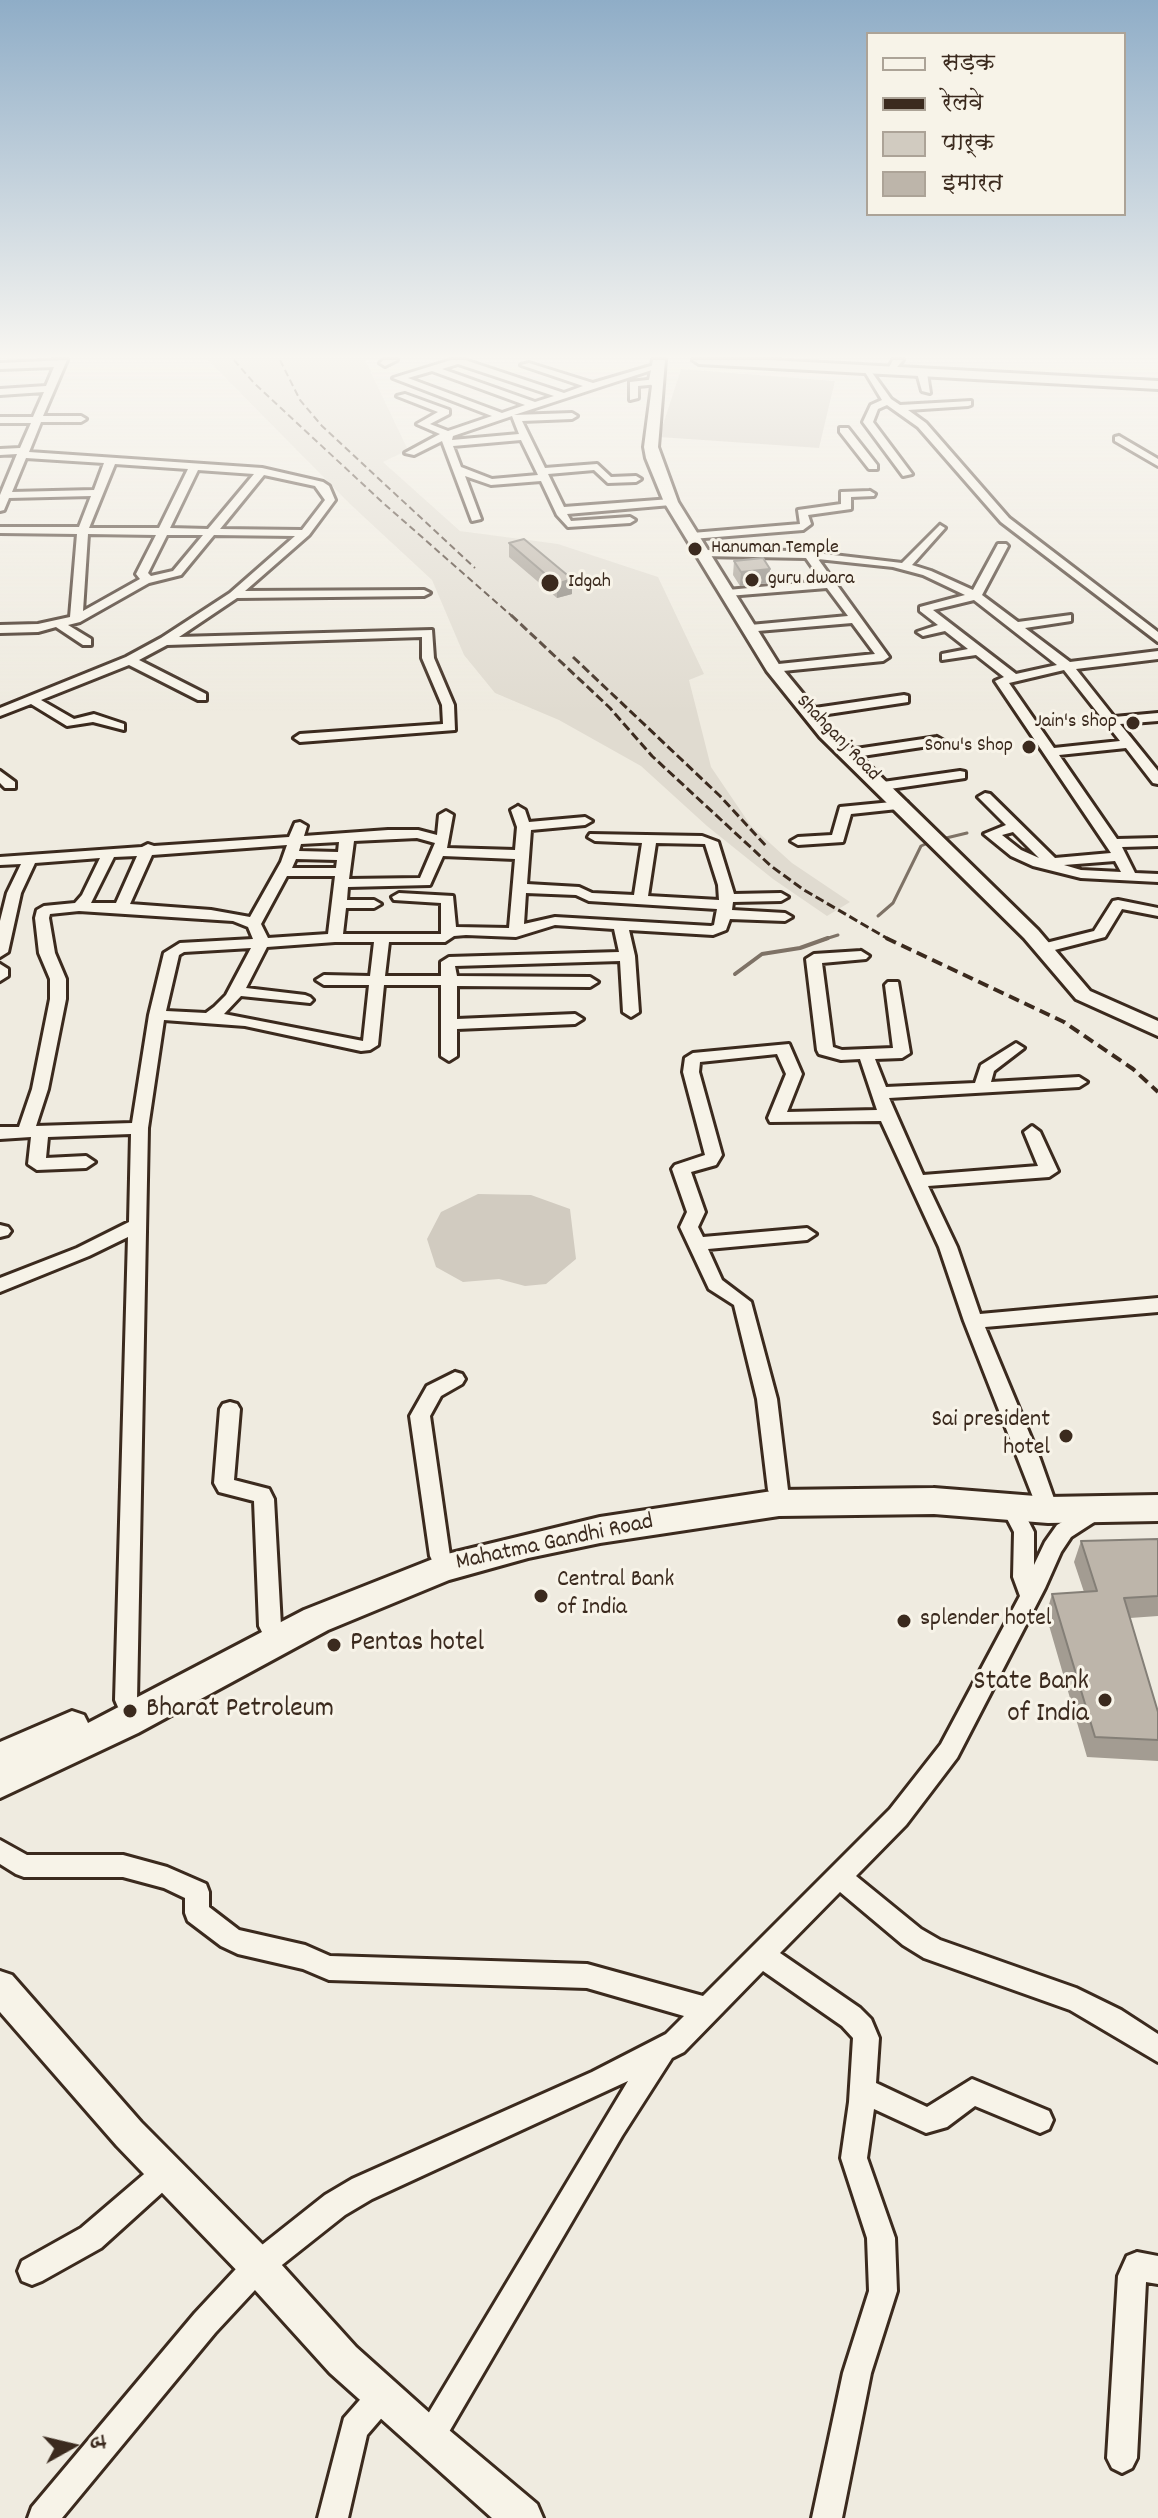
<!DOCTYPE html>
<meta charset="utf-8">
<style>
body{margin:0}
#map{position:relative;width:1158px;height:2518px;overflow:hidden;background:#efebe0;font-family:Dekko,"Playpen Sans Deva",sans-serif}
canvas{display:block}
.legend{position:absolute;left:866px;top:32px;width:260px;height:184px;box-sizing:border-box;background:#f7f3e8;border:2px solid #aca397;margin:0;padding:10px 14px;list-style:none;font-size:24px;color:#3b2a1e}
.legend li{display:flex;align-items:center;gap:16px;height:40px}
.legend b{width:40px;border:2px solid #aca397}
.north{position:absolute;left:32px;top:2406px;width:80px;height:80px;-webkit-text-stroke:6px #f7f3e8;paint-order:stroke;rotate:82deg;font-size:22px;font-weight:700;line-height:32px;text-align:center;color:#3b2a1e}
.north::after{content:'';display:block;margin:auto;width:28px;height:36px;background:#3b2a1e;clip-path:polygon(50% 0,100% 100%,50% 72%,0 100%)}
</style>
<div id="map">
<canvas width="1158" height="2518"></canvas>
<ul class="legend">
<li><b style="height:10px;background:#f7f3e8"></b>सड़क</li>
<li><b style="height:10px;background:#3b2a1e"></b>रेलवे</li>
<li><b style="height:22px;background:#d1cbc0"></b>पार्क</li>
<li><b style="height:22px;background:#bdb5aa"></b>इमारत</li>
</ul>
<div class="north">उ</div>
</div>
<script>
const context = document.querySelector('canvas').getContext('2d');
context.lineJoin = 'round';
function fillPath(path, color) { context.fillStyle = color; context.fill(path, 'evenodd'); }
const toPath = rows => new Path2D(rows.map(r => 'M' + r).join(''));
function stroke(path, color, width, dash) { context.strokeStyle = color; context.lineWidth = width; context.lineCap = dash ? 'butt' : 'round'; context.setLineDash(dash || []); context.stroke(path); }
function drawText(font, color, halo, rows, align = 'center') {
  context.font = font + ' Dekko,sans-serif'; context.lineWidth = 6; context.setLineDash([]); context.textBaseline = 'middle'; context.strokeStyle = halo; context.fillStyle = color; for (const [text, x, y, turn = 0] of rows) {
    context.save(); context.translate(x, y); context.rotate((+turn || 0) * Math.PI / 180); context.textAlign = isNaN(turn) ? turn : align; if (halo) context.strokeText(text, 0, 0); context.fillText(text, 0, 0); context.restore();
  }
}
fillPath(toPath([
 [208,360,365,360,408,450,383,462,460,531,558,544,658,577,704,674,689,680,711,767,751,826,792,863,850,902,827,916,773,879,707,826,641,766,559,720,495,693,464,655,432,580,350,504]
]), '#e0dbd0');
fillPath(toPath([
 [681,369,835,381,819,448,659,437],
 [478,1194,531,1195,570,1209,576,1259,546,1284,525,1286,499,1279,463,1282,436,1267,427,1239,441,1212]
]), '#d1cbc0');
stroke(toPath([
 [942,839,967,833],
 [878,916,893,903,921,846,930,842],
 [822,940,838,935]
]), '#7e7266', 3);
stroke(toPath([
 [735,974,762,954,800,948,828,938]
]), '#7e7266', 4);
const minor = toPath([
 [67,360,43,416,81,416,86,419,81,422,41,422,29,452,262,468,323,482,329,486,335,500,309,535,245,591,424,590,430,593,424,596,237,598,179,637,432,630,434,658,454,705,455,730,300,742,294,738,300,734,443,724,442,705,422,658,422,637,167,645,139,660,206,694,206,700,198,700,129,665,41,700,74,719,94,714,124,724,124,730,93,722,67,726,31,704,0,716,0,708,126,657,161,638,230,593,295,536,214,535,181,575,149,583,80,622,68,625,91,639,91,645,83,645,56,627,38,632,0,633,0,625,38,624,70,617,77,534,0,533,0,527,79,527,91,496,9,498,4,510,0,511,0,495,17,454,0,455,0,449,20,448,31,423,0,423,0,417,33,417,44,392,0,395,0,389,46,386,54,367,0,369,0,363,67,360],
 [26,458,104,463,94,490,12,492,26,458],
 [115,464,188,469,159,528,89,528,115,464],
 [198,470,254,474,208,529,170,528,198,470],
 [264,475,315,486,325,500,302,530,220,529,264,475],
 [88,534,156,535,136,574,140,579,83,611,88,534],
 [167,535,203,535,173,571,151,576,148,573,167,535],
 [384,360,397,360,385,366,380,363,384,360],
 [451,360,465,360,564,393,583,386,521,365,529,363,593,383,661,363,661,367,514,415,572,413,577,416,572,419,522,421,545,468,597,464,611,477,636,476,641,479,636,482,608,483,594,470,548,474,564,507,671,499,676,502,671,505,567,514,571,521,630,517,635,520,630,523,568,527,557,515,541,481,491,485,465,476,481,519,472,521,442,441,414,455,405,453,440,434,417,424,438,412,397,396,405,394,449,410,449,414,430,424,448,431,492,416,393,378,451,360],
 [458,364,554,396,535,402,442,369,458,364],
 [432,371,525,405,502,413,408,378,432,371],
 [512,416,519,434,452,440,453,436,512,416],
 [521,440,538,475,492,479,461,467,453,446,521,440],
 [893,360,903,360,892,373,886,373,893,360],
 [862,367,868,367,891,399,900,405,971,401,971,405,968,406,908,410,926,423,1009,518,1158,632,1158,642,1001,522,918,427,887,405,878,409,873,422,912,474,903,476,863,422,871,405,882,400,862,367],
 [922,370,927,373,930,393,922,391,917,373,922,370],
 [656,379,661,382,659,384,638,386,638,398,630,400,630,382,656,379],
 [840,428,848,428,877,465,877,469,869,469,840,432,840,428],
 [1119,436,1158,459,1158,466,1115,441,1115,437,1119,436],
 [870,491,875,494,874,496,851,497,851,509,808,515,811,524,803,530,692,539,686,536,692,533,800,524,798,510,841,504,841,492,870,491],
 [940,525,945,528,912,565,931,571,973,590,998,544,1006,544,1008,546,982,595,1018,622,1071,615,1071,621,1025,628,1070,662,1158,651,1158,659,1076,669,1114,717,1158,713,1158,721,1120,724,1158,771,1158,784,1153,783,1126,748,1059,755,1117,839,1158,838,1158,846,1122,847,1135,873,1158,874,1158,882,1081,878,1033,866,1011,856,984,834,1006,825,978,797,985,793,990,794,1055,858,1111,853,995,681,1004,677,976,655,942,660,942,654,968,649,945,631,923,636,917,632,938,625,920,611,920,607,965,595,923,575,893,567,818,559,889,657,883,661,773,672,769,671,769,665,875,654,852,623,746,632,746,626,750,625,848,616,827,588,728,596,722,593,728,590,822,581,806,558,702,556,696,553,702,550,799,551,902,563,940,525],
 [974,600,1057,665,1016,674,933,610,974,600],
 [1064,670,1120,741,1054,748,1009,683,1064,670],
 [1013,832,1039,858,1021,850,1002,835,1013,832],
 [1115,861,1121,872,1081,870,1064,865,1115,861],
 [904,695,908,696,908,702,808,717,802,713,808,709,904,695],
 [937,737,944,741,942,744,849,758,842,754,849,750,937,737],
 [0,771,15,782,15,788,5,788,0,783,0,771],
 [960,771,965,772,965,778,883,790,876,786,883,782,960,771],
 [902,801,907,802,907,808,851,814,843,842,798,845,791,841,798,837,832,835,840,807,902,801],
 [518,806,525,810,529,822,585,817,592,821,585,825,531,830,527,884,579,887,592,893,634,895,642,843,595,841,588,837,590,834,702,836,718,842,734,894,781,893,788,897,781,901,733,902,732,910,785,913,792,917,785,921,730,919,726,930,713,935,629,930,635,956,639,1012,631,1017,623,1012,620,961,455,966,457,976,590,977,598,982,590,987,457,986,457,1019,575,1014,583,1019,575,1024,457,1029,457,1056,449,1061,441,1056,441,985,384,985,378,1045,370,1050,361,1051,245,1026,164,1020,148,1128,137,1700,134,1707,126,1710,118,1707,115,1700,128,1237,89,1256,0,1292,0,1278,77,1248,129,1222,131,1134,48,1137,46,1158,86,1156,95,1162,86,1168,37,1170,28,1164,31,1137,0,1139,0,1127,19,1127,32,1089,50,999,50,979,39,953,35,918,37,910,44,906,75,903,82,895,100,858,35,863,21,893,8,952,0,957,0,921,7,893,21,864,0,865,0,857,142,847,148,844,154,846,289,837,295,823,300,822,307,826,304,836,388,830,418,830,437,835,439,815,446,811,453,815,447,848,515,850,517,827,511,810,518,806],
 [417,838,435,843,420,878,349,879,354,841,417,838],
 [339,842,338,852,299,851,301,844,339,842],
 [656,843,705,844,718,885,719,900,648,896,656,843],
 [287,845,281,862,250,917,211,910,130,904,152,855,287,845],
 [137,856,116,903,91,903,114,857,137,856],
 [443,856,515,859,509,928,456,927,453,896,399,893,392,897,394,900,441,903,441,934,343,934,346,908,374,908,381,904,374,900,347,900,348,887,430,885,443,856],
 [296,859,337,860,336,868,292,868,296,859],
 [287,876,335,876,328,934,268,938,261,924,287,876],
 [526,893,576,895,589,901,717,909,714,925,711,926,555,917,524,924,526,893],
 [79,911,233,921,248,927,253,939,180,943,164,953,149,1015,132,1123,36,1126,48,1089,66,999,66,979,55,953,49,918,50,914,79,911],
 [555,925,614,929,619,952,449,957,441,962,441,976,385,976,389,942,445,942,454,936,466,935,516,937,555,925],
 [335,942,374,942,370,976,324,975,316,980,324,985,369,985,363,1041,224,1014,241,996,310,1003,313,1000,310,997,305,995,246,988,267,947,335,942],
 [251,948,226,995,214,1007,206,1013,166,1011,179,955,184,952,251,948],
 [1118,900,1158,908,1158,916,1122,909,1105,937,1043,953,1035,948,1038,945,1094,931,1113,901,1118,900],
 [861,951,869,956,866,959,822,963,833,1047,842,1050,893,1048,885,985,888,982,898,982,910,1053,902,1058,875,1059,886,1087,975,1083,981,1065,1016,1043,1024,1048,994,1071,991,1082,1079,1077,1087,1082,1079,1087,889,1098,923,1175,1038,1166,1024,1132,1032,1126,1040,1132,1058,1171,1049,1177,928,1186,957,1247,980,1314,1158,1298,1158,1312,985,1327,1040,1459,1058,1510,1055,1516,1048,1518,1041,1516,1038,1510,964,1321,939,1247,881,1121,770,1122,768,1118,786,1074,777,1054,700,1062,699,1072,722,1155,716,1165,691,1172,705,1212,698,1227,703,1237,807,1228,816,1234,807,1240,708,1249,722,1280,751,1302,777,1399,788,1490,785,1496,778,1498,771,1496,768,1490,757,1399,734,1305,709,1289,680,1227,687,1212,672,1169,675,1165,705,1155,683,1072,685,1058,693,1053,789,1044,802,1074,787,1112,877,1110,860,1059,841,1060,819,1054,817,1050,806,959,814,954,861,951],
 [0,964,8,969,8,976,0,981,0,964],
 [0,1225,8,1227,11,1231,8,1235,0,1237,0,1225],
 [455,1372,462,1374,465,1379,462,1384,441,1396,430,1416,450,1556,447,1562,440,1565,433,1562,430,1556,410,1416,427,1386,455,1372],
 [230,1402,237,1404,240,1409,234,1480,269,1489,274,1499,281,1626,278,1632,270,1635,262,1632,259,1626,254,1501,219,1492,214,1483,220,1409,223,1404,230,1402],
 [1011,1499,1018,1501,1034,1532,1034,1565,1045,1542,1057,1525,1095,1503,1102,1505,1105,1511,1102,1517,1071,1537,1061,1552,1045,1588,957,1758,906,1825,856,1876,921,1929,940,1940,1076,1988,1121,2010,1158,2034,1158,2062,1070,2010,924,1958,903,1945,840,1892,780,1953,860,2008,871,2019,879,2038,876,2083,927,2107,972,2079,1049,2111,1053,2120,1049,2129,1040,2133,975,2106,947,2127,926,2133,874,2109,867,2158,895,2238,897,2291,871,2373,842,2518,812,2518,843,2373,869,2291,867,2238,841,2158,849,2102,853,2038,842,2026,763,1971,684,2052,672,2058,622,2136,439,2449,429,2454,419,2449,414,2439,419,2429,628,2081,372,2199,345,2215,268,2276,215,2333,62,2518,28,2518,32,2507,195,2313,248,2256,325,2195,352,2179,592,2072,666,2034,684,2016,587,1988,329,1980,303,1969,238,1954,221,1946,188,1921,185,1913,185,1898,164,1888,123,1877,24,1877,16,1874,0,1864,0,1840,27,1855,123,1855,167,1867,206,1884,209,1892,209,1907,239,1930,305,1945,330,1956,587,1964,703,1996,890,1809,941,1744,1020,1596,1013,1577,1014,1532,1001,1507,1004,1501,1011,1499],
 [166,2159,175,2163,179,2172,175,2181,101,2248,42,2281,32,2285,22,2281,18,2271,22,2261,81,2228,157,2163,166,2159],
 [1137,2252,1158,2256,1158,2284,1146,2282,1137,2458,1132,2468,1122,2473,1112,2468,1107,2458,1118,2276,1127,2256,1137,2252],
 [382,2382,392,2386,396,2396,392,2406,367,2435,348,2518,318,2518,344,2418,372,2386,382,2382]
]);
const major = toPath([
 [653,360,665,360,658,447,678,502,780,666,832,729,1038,930,1090,991,1158,1021,1158,1036,1076,999,1024,938,820,737,767,671,664,502,646,458,644,447,652,386,649,380,653,360],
 [693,360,769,360,1158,381,1158,389,699,364,693,360],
 [0,1971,12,1975,141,2122,271,2253,356,2347,443,2425,537,2504,543,2518,492,2518,330,2373,245,2279,117,2146,0,2012,0,1971]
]);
const highway = toPath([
 [934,1488,1048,1497,1158,1495,1158,1521,1048,1523,934,1514,779,1516,600,1543,528,1558,449,1580,328,1630,138,1733,0,1798,0,1742,72,1711,84,1715,88,1723,304,1610,443,1555,600,1517,779,1490,934,1488]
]);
stroke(minor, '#3b2a1e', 6);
stroke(major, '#3b2a1e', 6);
stroke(highway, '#3b2a1e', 6);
fillPath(minor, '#f7f3e8');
fillPath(major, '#f7f3e8');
fillPath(highway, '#f7f3e8');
stroke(toPath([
 [234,360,254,383,382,502,513,617],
 [280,360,300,400,322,426,475,568]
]), '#3b2a1e', 2, [7, 4]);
stroke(toPath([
 [511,615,610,708,652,756,771,866,804,890,890,940],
 [573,657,720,796,767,847]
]), '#3b2a1e', 3, [9, 4]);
stroke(toPath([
 [886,938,1064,1022,1133,1069,1158,1092]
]), '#3b2a1e', 4, [11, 6]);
fillPath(toPath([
 [509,543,572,594,557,598,509,557],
 [734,561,770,569,769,583,740,586,733,575],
 [1158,1539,1158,1616,1130,1618,1158,1712,1158,1761,1087,1757,1046,1615,1052,1594,1084,1592,1074,1562,1081,1541]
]), '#a39c92');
fillPath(toPath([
 [770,569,769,583,740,586,741,572],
 [572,579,572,594,557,598,557,584]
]), '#847f77');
const building = toPath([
 [524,539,572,579,557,584,509,543,524,539],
 [763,558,770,569,741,572,734,561,763,558],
 [1158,1539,1158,1596,1124,1598,1158,1712,1158,1740,1095,1737,1052,1594,1097,1591,1081,1541,1158,1539]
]);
fillPath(building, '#bdb5aa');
stroke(building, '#847f77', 2);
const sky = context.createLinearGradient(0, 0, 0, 713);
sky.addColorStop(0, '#8fadc7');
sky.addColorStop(0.5, '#f8f6f1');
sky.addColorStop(1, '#f8f6f100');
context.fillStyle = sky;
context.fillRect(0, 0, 1158, 713);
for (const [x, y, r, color] of [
 [695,549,8,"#3b2a1e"],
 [752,580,8,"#3b2a1e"],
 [550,583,10,"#3b2a1e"],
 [1133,723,8,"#3b2a1e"],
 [1029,747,8,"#3b2a1e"],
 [1066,1436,8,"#3b2a1e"],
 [541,1596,8,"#3b2a1e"],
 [904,1621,8,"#3b2a1e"],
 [334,1645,8,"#3b2a1e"],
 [1105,1700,8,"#3b2a1e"],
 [130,1711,8,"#3b2a1e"]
]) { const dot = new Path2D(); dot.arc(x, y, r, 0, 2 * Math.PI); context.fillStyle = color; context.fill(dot); stroke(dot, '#f7f3e8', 3); }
drawText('20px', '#3b2a1e', '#f7f3e8', [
 ["Hanuman Temple",711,549],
 ["guru dwara",768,580],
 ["Idgah",568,583],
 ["Jain's Shop",1117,723,"right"],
 ["Sonu's Shop",1013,747,"right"]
], 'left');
drawText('20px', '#3b2a1e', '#f7f3e8', [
 ["Shahganj Road",837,739,46]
]);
drawText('24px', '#3b2a1e', '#f7f3e8', [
 ["Sai president",1050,1422,"right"],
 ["hotel",1050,1450,"right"],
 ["Central Bank",557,1582],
 ["of India",557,1610],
 ["splender hotel",920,1621]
], 'left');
drawText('24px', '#3b2a1e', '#f7f3e8', [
 ["Mahatma Gandhi Road",555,1544,-12]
]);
drawText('28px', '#3b2a1e', '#f7f3e8', [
 ["Pentas hotel",350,1645],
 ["State Bank",1089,1684,"right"],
 ["of India",1089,1716,"right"],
 ["Bharat Petroleum",146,1711]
], 'left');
</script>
